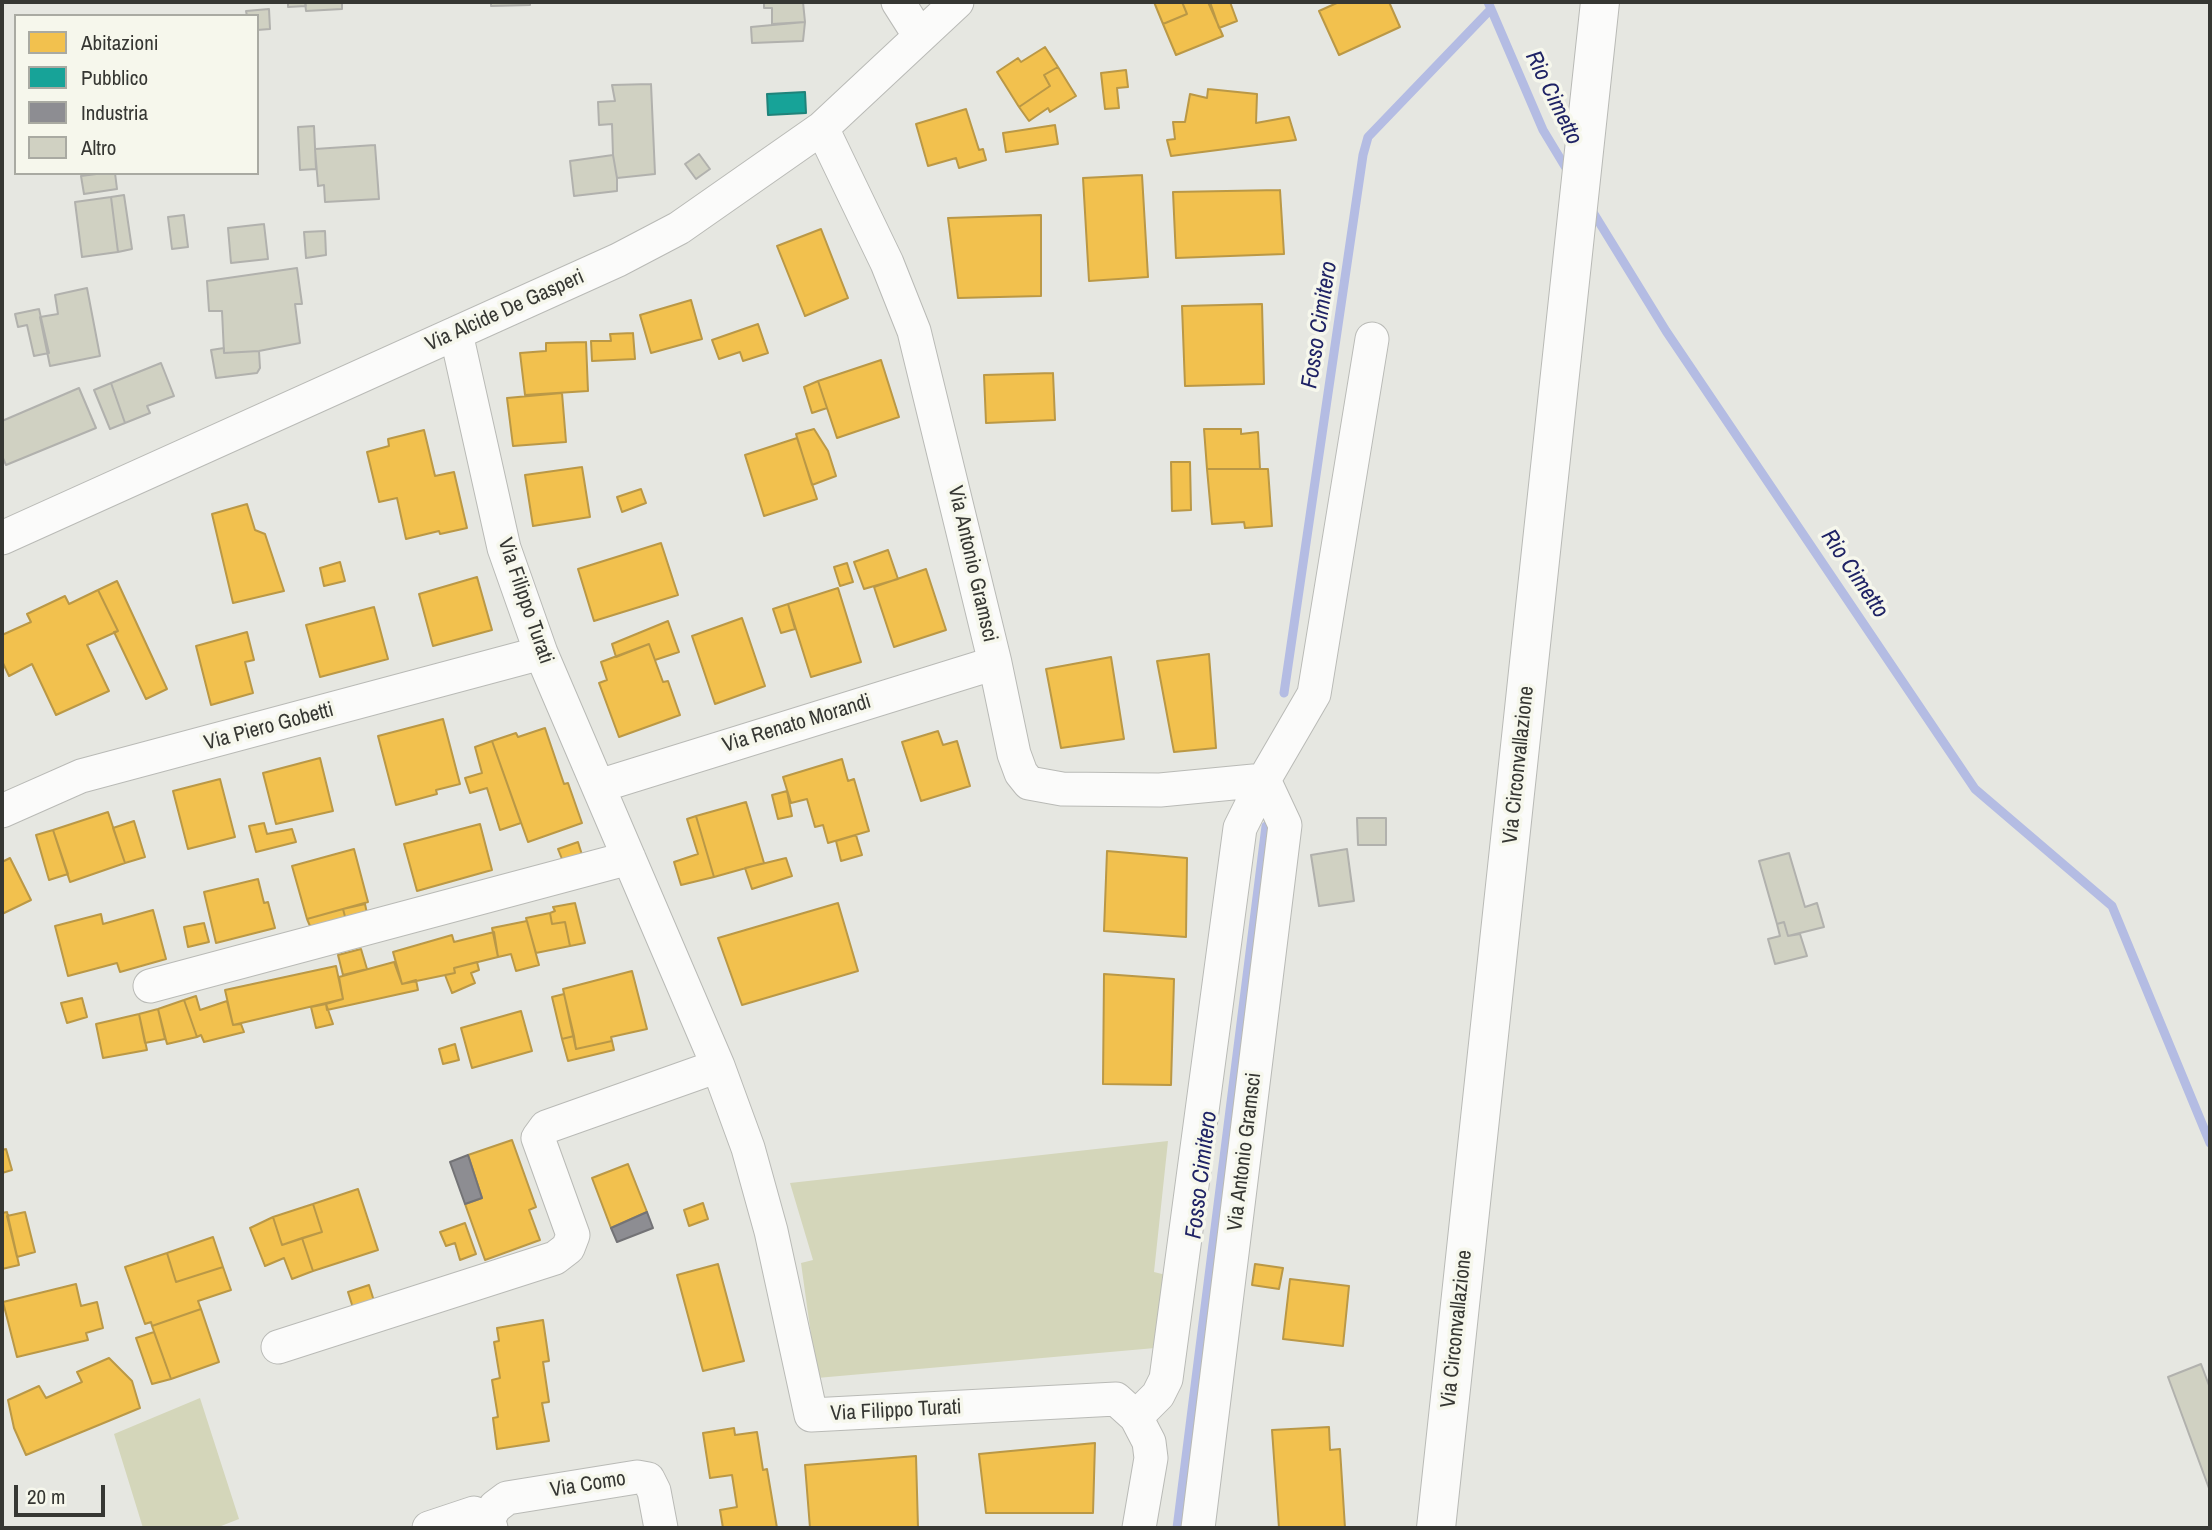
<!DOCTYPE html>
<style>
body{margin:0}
#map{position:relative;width:2212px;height:1530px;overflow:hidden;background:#e6e7e1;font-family:"Archivo Narrow",sans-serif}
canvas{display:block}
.frame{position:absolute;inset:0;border:4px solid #363733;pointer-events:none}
.legend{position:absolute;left:14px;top:14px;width:245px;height:161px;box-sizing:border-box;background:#f6f7ec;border:2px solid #a9aaa2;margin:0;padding:9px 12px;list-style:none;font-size:21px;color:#363733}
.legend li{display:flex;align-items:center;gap:14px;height:35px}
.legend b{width:35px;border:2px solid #a9aaa2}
.scale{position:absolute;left:14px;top:1485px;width:91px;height:32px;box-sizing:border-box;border:4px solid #363733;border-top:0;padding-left:9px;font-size:21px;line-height:24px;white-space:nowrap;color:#363733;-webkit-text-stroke:5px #f6f7ec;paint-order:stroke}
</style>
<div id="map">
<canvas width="2212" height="1530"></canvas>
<div class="frame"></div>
<ul class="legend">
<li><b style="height:19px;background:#f2c14e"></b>Abitazioni</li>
<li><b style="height:19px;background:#17a398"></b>Pubblico</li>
<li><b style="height:19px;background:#8d8d92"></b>Industria</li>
<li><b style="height:19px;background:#d0d1c2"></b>Altro</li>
</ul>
<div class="scale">20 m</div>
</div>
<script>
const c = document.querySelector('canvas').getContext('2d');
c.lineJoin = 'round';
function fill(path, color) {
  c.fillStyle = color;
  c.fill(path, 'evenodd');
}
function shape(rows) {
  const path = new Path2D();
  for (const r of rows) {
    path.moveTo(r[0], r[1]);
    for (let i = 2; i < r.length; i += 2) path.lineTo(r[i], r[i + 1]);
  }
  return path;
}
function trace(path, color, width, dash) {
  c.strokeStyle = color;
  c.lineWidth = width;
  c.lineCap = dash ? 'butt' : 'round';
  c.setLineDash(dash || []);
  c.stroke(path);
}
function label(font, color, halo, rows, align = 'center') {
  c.font = font + ' "Archivo Narrow",sans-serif';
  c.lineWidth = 7;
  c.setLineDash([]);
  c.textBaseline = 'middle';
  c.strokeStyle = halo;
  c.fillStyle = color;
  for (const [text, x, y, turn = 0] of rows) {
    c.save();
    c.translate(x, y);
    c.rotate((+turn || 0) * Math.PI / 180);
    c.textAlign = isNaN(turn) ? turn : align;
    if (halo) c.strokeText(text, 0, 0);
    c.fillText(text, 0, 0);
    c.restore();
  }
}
const green = shape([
 [1168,1141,1154,1272,1166,1275,1155,1348,817,1378,801,1263,813,1260,790,1183],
 [200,1398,239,1519,216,1528,143,1528,114,1434]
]);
const homes = shape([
 [1154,2,1182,2,1187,14,1163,24,1154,2],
 [1182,2,1208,2,1223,36,1176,55,1163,24,1187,14,1182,2],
 [1210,2,1230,2,1237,21,1219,28,1210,2],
 [1339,2,1389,2,1400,27,1339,55,1319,11,1339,2],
 [1045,47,1058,67,1044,75,1050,86,1019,107,997,72,1018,58,1021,62,1045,47],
 [1058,67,1076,96,1050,112,1048,108,1029,121,1019,107,1050,86,1044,75,1058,67],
 [1126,70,1128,87,1117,88,1119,108,1105,109,1101,73,1126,70],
 [1208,89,1257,94,1256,123,1289,117,1296,140,1171,156,1167,140,1175,139,1173,122,1185,122,1190,94,1207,98,1208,89],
 [966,109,979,150,983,149,986,160,959,168,956,158,928,166,916,124,966,109],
 [1055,125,1058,144,1006,152,1003,133,1055,125],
 [1142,175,1148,277,1089,281,1083,178,1142,175],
 [1280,190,1284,254,1176,258,1173,192,1280,190],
 [1041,215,1041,296,958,298,948,218,1041,215],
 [821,229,848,298,805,316,777,246,821,229],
 [691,300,702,339,651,353,640,315,691,300],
 [1262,304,1264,384,1185,386,1182,306,1262,304],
 [758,324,768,353,743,361,740,352,719,359,712,340,758,324],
 [633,333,635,359,592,361,591,341,611,341,610,334,633,333],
 [586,342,588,391,525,395,520,353,546,351,546,343,586,342],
 [881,360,899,417,837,438,818,381,881,360],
 [1053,373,1055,420,986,423,984,375,1053,373],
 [818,381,827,408,812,413,804,387,818,381],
 [562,393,566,442,513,446,507,398,562,393],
 [814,429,828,451,836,476,812,485,796,434,814,429],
 [1204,429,1241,429,1241,434,1258,432,1260,469,1207,469,1204,429],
 [424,430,435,476,454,472,467,528,440,534,439,531,406,539,397,498,379,502,367,452,389,446,388,439,424,430],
 [797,438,817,499,764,516,745,455,797,438],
 [1171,462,1190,462,1191,510,1172,511,1171,462],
 [582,467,590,517,533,526,525,475,582,467],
 [1207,469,1268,469,1272,526,1245,528,1244,522,1212,524,1207,469],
 [641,489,646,503,622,512,617,497,641,489],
 [247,504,255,530,265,534,284,591,233,603,212,514,247,504],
 [661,543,678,595,594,621,578,569,661,543],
 [888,550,898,579,864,589,854,562,888,550],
 [340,562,345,581,324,586,320,568,340,562],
 [847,563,853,582,840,586,834,567,847,563],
 [926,569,946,630,894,647,874,587,926,569],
 [477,577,492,630,433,646,419,594,477,577],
 [117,581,167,689,146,699,114,632,118,631,98,590,117,581],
 [838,588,861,662,811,677,788,604,838,588],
 [98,590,118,631,87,645,109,691,56,715,32,664,9,676,2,661,2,635,31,622,27,614,65,596,69,604,98,590],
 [788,604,795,629,781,633,773,609,788,604],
 [374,607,388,659,320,677,306,625,374,607],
 [742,618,765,686,715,704,692,636,742,618],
 [668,621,679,652,655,660,649,644,616,657,612,644,668,621],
 [247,632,254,660,245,662,253,693,211,705,196,646,247,632],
 [649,644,663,682,668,681,680,715,619,737,599,683,607,680,601,662,649,644],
 [1209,654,1216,748,1174,752,1157,661,1209,654],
 [1111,657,1124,739,1061,748,1046,669,1111,657],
 [443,719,460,784,436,790,437,794,396,805,378,736,443,719],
 [545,728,564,784,568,783,582,823,528,842,492,741,516,733,518,737,545,728],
 [938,731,943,745,957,741,970,786,921,801,902,742,938,731],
 [492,741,521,823,500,830,487,788,470,793,465,778,482,773,475,747,492,741],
 [320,758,333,811,276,824,263,773,320,758],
 [842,759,848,781,854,779,869,831,828,843,823,825,815,827,807,799,791,803,783,777,842,759],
 [220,779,235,837,188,849,173,791,220,779],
 [787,791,792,816,778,819,772,795,787,791],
 [746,802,764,863,714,877,696,816,746,802],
 [108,812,125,863,70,882,53,830,108,812],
 [696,816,714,877,681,885,674,862,698,854,687,819,696,816],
 [134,821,145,857,125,863,113,828,134,821],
 [264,823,267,834,292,829,296,842,256,852,249,826,264,823],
 [480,824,492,870,417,891,404,844,480,824],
 [53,830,68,874,49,880,36,835,53,830],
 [856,835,862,855,841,861,836,841,856,835],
 [578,842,583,858,564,864,558,849,578,842],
 [354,849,368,902,307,919,292,866,354,849],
 [1107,851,1187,858,1186,937,1104,931,1107,851],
 [10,858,31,900,2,914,2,862,10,858],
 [786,858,792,876,752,889,745,868,786,858],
 [258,879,264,903,268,902,275,928,216,943,204,892,258,879],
 [575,903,585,943,570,946,565,922,552,924,550,913,555,911,553,907,575,903],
 [838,903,858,971,742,1005,718,938,838,903],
 [365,904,368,918,347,924,343,909,365,904],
 [343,909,347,924,313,933,307,919,343,909],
 [153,910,166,959,120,972,117,963,68,976,55,926,101,914,103,924,153,910],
 [550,913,552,924,565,922,570,946,536,953,526,918,550,913],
 [527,921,539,965,516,971,511,954,498,957,492,928,527,921],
 [204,923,209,942,188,947,184,927,204,923],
 [494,932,498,957,454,968,455,973,402,984,393,952,452,935,454,942,494,932],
 [361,949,367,969,343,975,338,955,361,949],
 [394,962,402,984,416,980,418,990,327,1010,326,1004,343,999,339,977,394,962],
 [477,962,479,970,471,973,475,983,452,993,445,975,455,973,454,968,477,962],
 [336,966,343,999,233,1025,225,990,336,966],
 [632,971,647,1029,611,1037,612,1041,576,1049,563,989,632,971],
 [1104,974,1174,979,1171,1085,1103,1084,1104,974],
 [564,994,574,1036,562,1039,552,997,564,994],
 [196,996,200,1010,227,1001,233,1025,241,1024,244,1032,204,1042,201,1035,197,1037,184,1000,196,996],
 [82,998,87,1017,67,1023,61,1003,82,998],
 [184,1000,197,1037,167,1044,158,1009,184,1000],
 [326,1004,333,1024,316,1028,311,1007,326,1004],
 [158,1009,165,1039,145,1043,139,1014,158,1009],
 [521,1011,532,1051,472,1068,461,1028,521,1011],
 [139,1014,147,1050,103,1058,96,1024,139,1014],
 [574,1036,576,1049,612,1041,614,1050,568,1061,562,1039,574,1036],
 [455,1044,459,1060,443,1064,439,1049,455,1044],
 [512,1140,536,1207,529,1210,540,1240,485,1260,465,1204,482,1198,468,1155,512,1140],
 [6,1149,12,1170,2,1173,2,1150,6,1149],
 [628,1164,647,1212,611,1228,592,1178,628,1164],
 [358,1189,378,1250,313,1271,302,1238,322,1232,313,1204,358,1189],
 [703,1203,708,1219,689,1226,684,1210,703,1203],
 [313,1204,322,1232,282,1245,273,1217,313,1204],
 [7,1212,19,1265,2,1269,2,1213,7,1212],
 [25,1212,35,1252,17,1257,7,1216,25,1212],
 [273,1217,282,1245,302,1238,313,1271,292,1279,284,1258,265,1266,250,1228,273,1217],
 [465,1223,476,1254,460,1260,455,1243,446,1246,440,1232,465,1223],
 [213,1237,223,1267,176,1282,167,1253,213,1237],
 [167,1253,176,1282,223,1267,231,1290,198,1301,201,1309,152,1326,151,1322,145,1324,125,1267,167,1253],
 [718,1264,744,1361,703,1371,677,1275,718,1264],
 [1255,1264,1283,1268,1279,1289,1252,1285,1255,1264],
 [1290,1279,1349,1286,1343,1346,1283,1339,1290,1279],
 [76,1284,81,1306,97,1302,103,1328,86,1333,88,1340,17,1357,3,1302,76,1284],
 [369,1285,374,1301,353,1308,348,1292,369,1285],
 [201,1309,219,1362,171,1379,152,1326,201,1309],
 [543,1320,549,1361,543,1362,549,1402,542,1403,549,1441,497,1449,493,1418,498,1417,492,1380,500,1378,494,1342,499,1341,497,1328,543,1320],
 [154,1332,171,1379,152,1384,136,1338,154,1332],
 [109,1358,132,1381,140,1408,26,1455,14,1428,8,1400,39,1386,46,1398,82,1382,77,1372,109,1358],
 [1329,1427,1330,1450,1340,1449,1345,1528,1279,1528,1272,1430,1329,1427],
 [734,1428,735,1435,757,1432,763,1470,767,1469,777,1528,723,1528,720,1510,737,1507,732,1475,710,1478,703,1433,734,1428],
 [1095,1443,1093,1513,986,1513,979,1454,1095,1443],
 [916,1456,918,1528,810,1528,805,1465,916,1456]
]);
const public = shape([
 [805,92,806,113,768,115,767,94,805,92]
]);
const industry = shape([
 [468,1155,482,1198,465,1204,450,1162,468,1155],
 [647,1212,653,1228,617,1242,611,1228,647,1212]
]);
const stream = shape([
 [1488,2,1543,130,1569,173],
 [1591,209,1666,331,1975,789,2112,906,2210,1143],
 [1284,693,1363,155,1368,137,1490,10],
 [1177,1528,1266,826]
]);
const building = shape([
 [288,2,305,2,306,6,288,7,288,2],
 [305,2,342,2,342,9,306,11,305,2],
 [491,2,530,2,530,5,491,6,491,2],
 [764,2,803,2,805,22,772,24,772,8,764,8,764,2],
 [269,9,270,29,257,30,257,16,247,16,246,11,269,9],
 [805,22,803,41,752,43,751,27,805,22],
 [651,84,655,174,617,178,613,155,612,124,599,125,598,102,615,101,612,85,651,84],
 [314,126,316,169,300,170,298,127,314,126],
 [375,145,379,199,325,202,324,185,318,186,315,149,375,145],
 [699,154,710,169,696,179,685,164,699,154],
 [613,155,617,178,617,191,574,196,570,161,613,155],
 [104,173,115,173,117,189,84,194,81,176,104,173],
 [124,195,132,249,118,252,111,197,124,195],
 [111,197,118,252,82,257,75,202,111,197],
 [184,215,188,247,172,249,168,217,184,215],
 [264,224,268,259,231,263,228,228,264,224],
 [325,231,326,255,306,258,304,232,325,231],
 [297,268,302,304,295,304,300,343,259,351,224,353,222,311,209,311,207,281,297,268],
 [87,288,100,356,50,366,40,317,58,314,55,295,87,288],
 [39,309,49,353,34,356,27,325,18,327,15,314,39,309],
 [224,348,224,353,259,351,260,368,257,373,216,378,211,350,224,348],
 [161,363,174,396,147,406,150,413,125,423,111,383,161,363],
 [111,383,125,423,110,429,94,390,111,383],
 [79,388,96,428,6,465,2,456,2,421,79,388],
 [1357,818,1386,818,1386,845,1358,845,1357,818],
 [1347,849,1354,901,1319,906,1311,855,1347,849],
 [1789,853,1805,907,1817,903,1824,927,1788,936,1784,922,1777,924,1759,861,1789,853],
 [1784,922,1788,936,1800,934,1807,956,1775,964,1768,939,1780,936,1777,924,1784,922],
 [2201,1364,2210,1388,2210,1491,2168,1377,2201,1364]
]);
const minor = shape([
 [898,2,919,35],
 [822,128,887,263,914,331,995,663,1014,754,1021,773,1029,783,1062,789,1160,790,1264,780],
 [456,333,504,548,541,653,718,1066,748,1148,771,1231,811,1415,1116,1399,1136,1417,1149,1442,1151,1458,1139,1528],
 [2,538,618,260,679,228,822,128,957,2],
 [599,786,995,663],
 [2,811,81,776,541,653],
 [150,986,629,858],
 [278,1347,555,1258,568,1248,573,1235,538,1138,546,1127,718,1066],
 [1136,1417,1158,1395,1166,1379,1240,828,1264,780,1314,694,1372,339],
 [488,1520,495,1507,507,1498,637,1477,648,1479,654,1491,661,1528],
 [429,1528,474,1513,488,1520,491,1528],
 [1198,1528,1285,825,1264,780]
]);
const major = shape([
 [1436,1528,1600,2]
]);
const streetNames = [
 ["Via Alcide De Gasperi",505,311,-24],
 ["Via Antonio Gramsci",972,564,77],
 ["Via Filippo Turati",525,601,71],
 ["Via Renato Morandi",797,724,-17],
 ["Via Piero Gobetti",269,727,-15],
 ["Via Circonvallazione",1519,765,-84],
 ["Via Antonio Gramsci",1245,1152,-83],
 ["Via Circonvallazione",1457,1329,-84],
 ["Via Filippo Turati",896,1411,-3],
 ["Via Como",588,1485,-9]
];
const waterNames = [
 ["Rio Cimetto",1553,98,64],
 ["Fosso Cimitero",1320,325,-81],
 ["Rio Cimetto",1854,574,56],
 ["Fosso Cimitero",1202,1175,-83]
];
fill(green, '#d4d6ba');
fill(homes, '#f2c14e');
trace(homes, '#ba9846', 2);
fill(public, '#17a398');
trace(public, '#20837a', 2);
fill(industry, '#8d8d92');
trace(industry, '#737376', 2);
trace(stream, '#b4bce3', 9);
fill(building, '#d0d1c2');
trace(building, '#b1b1ad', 2);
trace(minor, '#b9bab6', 35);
trace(major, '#b9bab6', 40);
trace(minor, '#fbfbfa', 33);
trace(major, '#fbfbfa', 38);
label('21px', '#363733', '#f6f7ec', streetNames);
label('italic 23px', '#1f2365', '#f6f7ec', waterNames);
</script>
